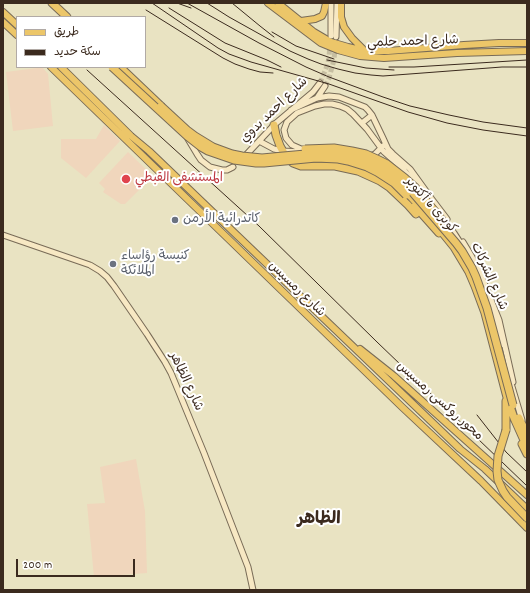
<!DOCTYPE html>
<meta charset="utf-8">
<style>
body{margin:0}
#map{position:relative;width:530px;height:593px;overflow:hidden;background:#e9e3c2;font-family:Dekko,"Playpen Sans Arabic",sans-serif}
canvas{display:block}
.frame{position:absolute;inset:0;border:4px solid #3b2a1e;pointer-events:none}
.legend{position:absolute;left:16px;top:16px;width:130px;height:52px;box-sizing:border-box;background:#fff;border:1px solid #b1aaa5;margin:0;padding:5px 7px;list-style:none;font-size:12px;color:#3b2a1e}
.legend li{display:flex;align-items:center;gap:8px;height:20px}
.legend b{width:20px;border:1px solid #b1aaa5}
.scale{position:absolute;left:16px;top:559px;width:119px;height:18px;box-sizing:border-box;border:2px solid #3b2a1e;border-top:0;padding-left:5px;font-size:12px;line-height:14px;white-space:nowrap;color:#3b2a1e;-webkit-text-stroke:3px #fff;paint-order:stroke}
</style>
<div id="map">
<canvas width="530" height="593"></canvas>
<div class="frame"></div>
<ul class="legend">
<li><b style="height:5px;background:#ecc669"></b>طريق</li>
<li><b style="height:5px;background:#3b2a1e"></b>سكة حديد</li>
</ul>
<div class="scale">200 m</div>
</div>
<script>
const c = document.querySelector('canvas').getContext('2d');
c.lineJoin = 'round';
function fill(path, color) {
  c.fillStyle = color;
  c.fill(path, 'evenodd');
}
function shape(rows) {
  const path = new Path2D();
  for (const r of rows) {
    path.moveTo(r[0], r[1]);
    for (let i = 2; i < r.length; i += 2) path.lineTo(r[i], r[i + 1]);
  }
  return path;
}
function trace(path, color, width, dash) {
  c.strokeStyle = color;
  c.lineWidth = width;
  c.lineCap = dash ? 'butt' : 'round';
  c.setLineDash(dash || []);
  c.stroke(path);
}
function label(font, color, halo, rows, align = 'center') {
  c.font = font + ' Dekko,"Playpen Sans Arabic",sans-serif';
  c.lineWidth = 4;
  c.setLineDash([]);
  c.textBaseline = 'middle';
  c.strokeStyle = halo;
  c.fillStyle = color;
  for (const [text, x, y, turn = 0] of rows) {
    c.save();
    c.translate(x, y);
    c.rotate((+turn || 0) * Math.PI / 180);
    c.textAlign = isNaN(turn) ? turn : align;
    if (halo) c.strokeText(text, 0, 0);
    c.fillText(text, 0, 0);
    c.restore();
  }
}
const built = shape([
 [40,67,42,67,48,74,53,126,13,131,6,72,37,68],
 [104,125,120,141,86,178,61,158,61,139,96,139],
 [128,152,153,176,125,204,121,204,103,192,105,189,99,183],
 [136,459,145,511,147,573,94,577,87,504,105,503,100,467]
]);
const secondaryTunnel = shape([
 [320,83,327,66,329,58,330,43],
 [325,86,329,78,334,60,336,37]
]);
const secondary = shape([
 [331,36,331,3],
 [336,37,337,3],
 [317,98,325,86],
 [291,110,317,98,329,96,339,97,365,107,368,110,372,115,383,138,388,149,393,154,410,169,431,198,447,219],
 [362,123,372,115],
 [188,139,197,154,201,160,210,167,222,170,227,170,233,167],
 [259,141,274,149,283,151,302,152],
 [305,149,301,149,292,145,286,138,284,130,287,122,297,113,315,106,324,104,332,104,340,106,347,109,353,114,367,129,384,152,401,167,418,186],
 [246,155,275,124,313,92,320,83],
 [369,156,375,154,383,146],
 [442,217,454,233,463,247],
 [3,235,90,265,100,271,107,277,114,286,147,334,165,362,171,373,204,453,248,567,253,590],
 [463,242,472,257,481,275,499,320,513,382],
 [487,299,493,313,501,345],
 [510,380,522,420]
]);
const primary = shape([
 [268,3,321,43,338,50,360,56,384,58,457,53,527,51],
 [278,3,314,32,331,42,348,47,365,51,388,51,464,45,499,43,527,43],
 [341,3,341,17,344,27,352,38,364,50],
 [3,12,17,25],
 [301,21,315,19,322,16,324,12,326,3],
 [3,22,17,35],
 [51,67,402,407,481,481,527,528],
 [61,67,131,136,149,151,460,449,485,469,527,509],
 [360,349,394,376,527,495]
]);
const highway = shape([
 [52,3,67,17],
 [120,67,161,106],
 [274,125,276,135,280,146,285,155,293,163,301,166,335,166,358,171,380,181,389,187,408,205,416,214],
 [403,188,421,208],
 [415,206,439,233],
 [437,226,454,247,469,272,475,286,485,313,508,401,514,418,527,447],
 [519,418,527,434],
 [506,430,506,401],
 [522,444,527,454]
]);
const rail = shape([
 [152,3,218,48,229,54,251,62,329,84,408,112,447,123,483,130,527,136],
 [177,3,191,8],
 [187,3,259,43,306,67,329,77,383,97,410,106,449,115,483,122,527,128],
 [207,3,229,17,290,51,308,59,321,64,338,69,355,73,371,75,383,76,502,67,527,67],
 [232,3,260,26,274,37],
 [169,8,225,43,267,60,281,67],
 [146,10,223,58,235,64,249,69,260,72,273,73],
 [272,32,296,46,334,59],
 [327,60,366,68,394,70],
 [389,67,414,67,527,60],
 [87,70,259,226,377,342,527,486],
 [477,415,506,452,527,472]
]);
const highwayBridge = shape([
 [112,67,187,136,201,147,208,151,234,160,256,163,264,163,316,158,338,159,348,161,367,167,377,172,394,183,406,195],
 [161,106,187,130,195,136,213,147,232,154,242,156,262,158,316,153,338,153,359,158,370,161,389,172,397,178,413,193,456,243,462,251,472,268,476,277,487,308,513,405],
 [305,149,334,148,352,151,366,154,377,159,387,164,405,178,415,187,443,221],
 [506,430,498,456,497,471,498,480,503,491,507,497,527,518]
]);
const markers = [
 [126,179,5,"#e0444e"],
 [175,220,4,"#6b7280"],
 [113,264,4,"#6b7280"]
];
const streetNames = [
 ["شارع احمد حلمي",413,43,-2],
 ["شارع احمد بدوي",275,111,-44],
 ["كوبرى 6 أكتوبر",430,206,48],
 ["شارع الشركات",488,277,66],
 ["شارع رمسيس",296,290,44],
 ["شارع الظاهر",185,382,65],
 ["محور روكسى رمسيس",439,402,42]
];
const healthNames = [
 ["المستشفى القبطي",135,179]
];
const worshipNames = [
 ["كاتدرائية الأرمن",183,220],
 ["كنيسة رؤاساء",121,257],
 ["الملائكة",121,272]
];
const districtNames = [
 ["الظاهر",319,521]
];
fill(built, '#f0d6bc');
trace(secondaryTunnel, '#c6bea1', 5, [5, 2.5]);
trace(secondary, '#786b57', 7);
trace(primary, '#786b57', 8);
trace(highway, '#786b57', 9);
trace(secondary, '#f7e8c3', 5);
trace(primary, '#ecc669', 6);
trace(highway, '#ecc669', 7);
trace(rail, '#3b2a1e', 1);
trace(highwayBridge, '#786b57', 9, []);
trace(highwayBridge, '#ecc669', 7);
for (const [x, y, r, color] of markers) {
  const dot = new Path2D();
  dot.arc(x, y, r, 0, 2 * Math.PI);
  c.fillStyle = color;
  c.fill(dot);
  trace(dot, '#fff', 1.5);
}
label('13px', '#3b2a1e', '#fff', streetNames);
label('13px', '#be3a42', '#fff', healthNames, 'left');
label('13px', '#5b616d', '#fff', worshipNames, 'left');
label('bold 17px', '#3b2a1e', '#fff', districtNames);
</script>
